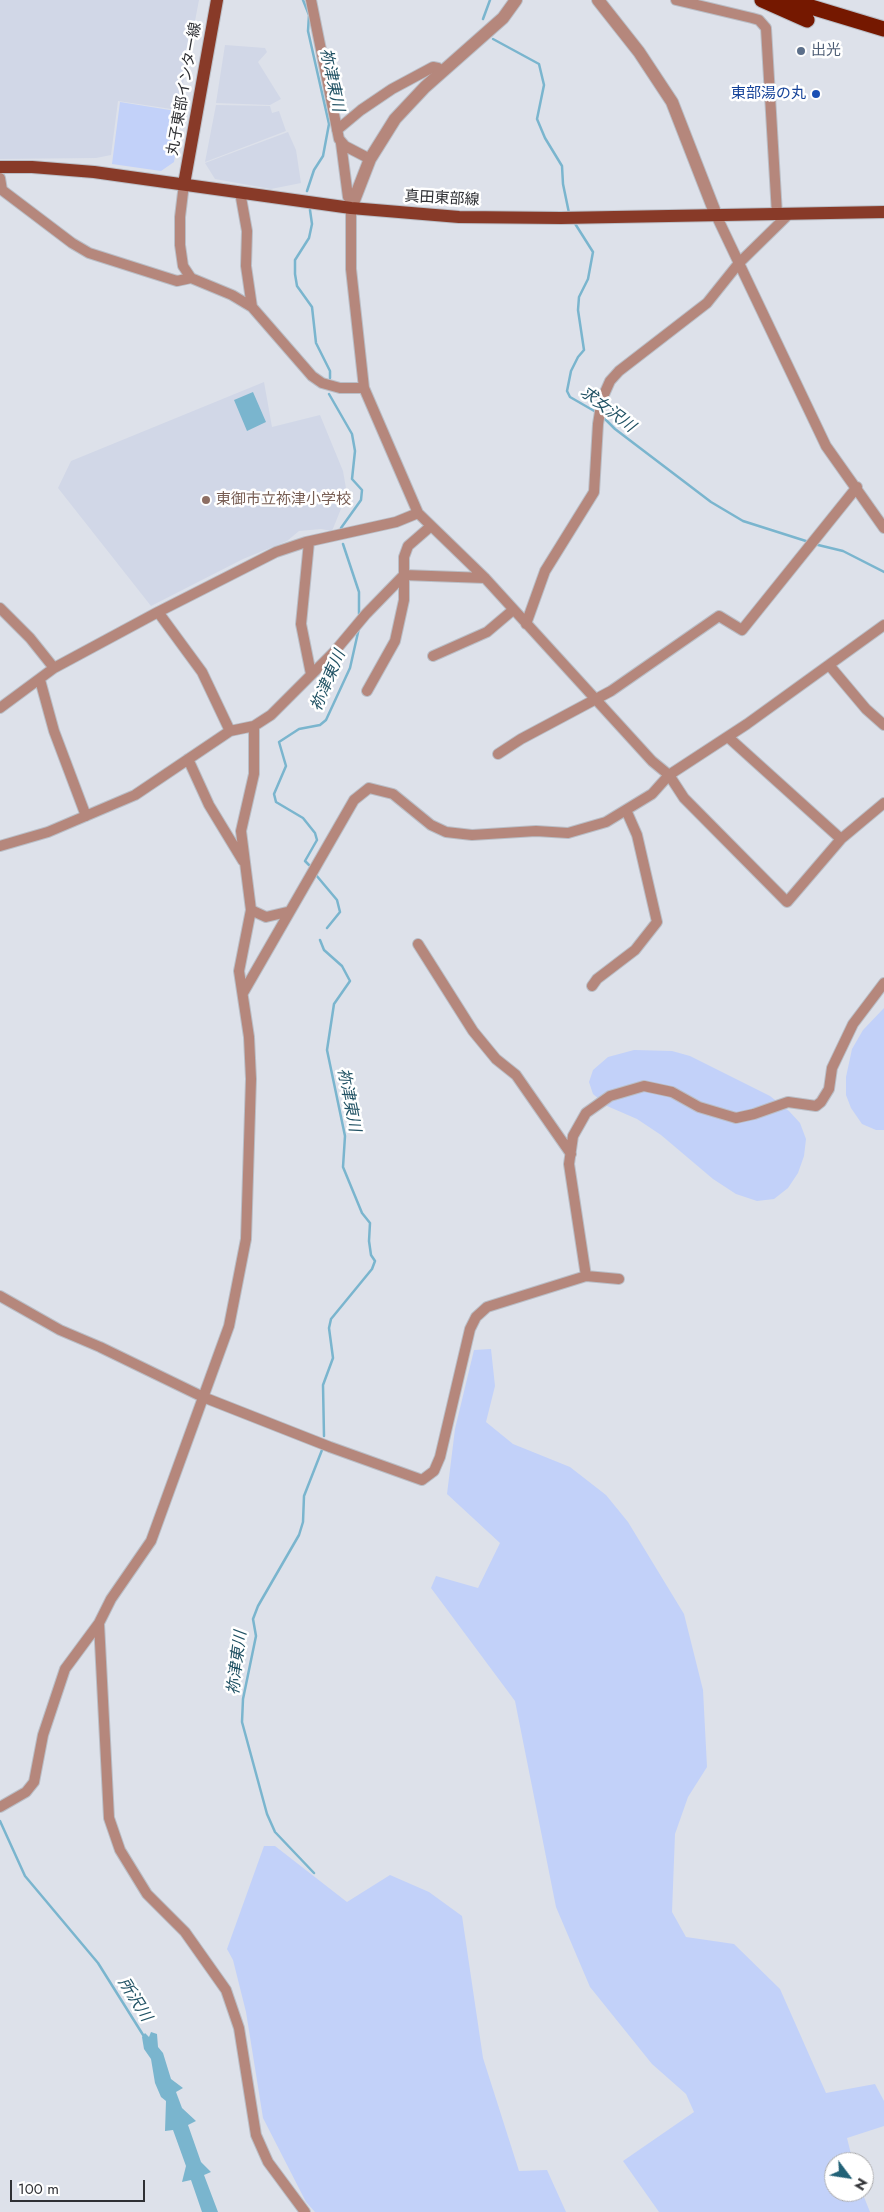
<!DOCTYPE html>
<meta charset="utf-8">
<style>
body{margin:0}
#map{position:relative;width:884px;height:2212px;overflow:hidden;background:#dde1ea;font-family:Jost,sans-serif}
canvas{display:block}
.north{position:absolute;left:824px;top:2152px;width:50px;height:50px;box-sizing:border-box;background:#fff;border:1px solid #acacae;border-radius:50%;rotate:121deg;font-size:14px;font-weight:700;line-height:20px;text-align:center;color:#2f3034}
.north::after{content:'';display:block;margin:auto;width:18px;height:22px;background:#226277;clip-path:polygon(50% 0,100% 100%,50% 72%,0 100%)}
.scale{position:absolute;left:10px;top:2180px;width:135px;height:22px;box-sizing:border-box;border:2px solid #2f3034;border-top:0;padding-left:6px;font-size:15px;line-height:18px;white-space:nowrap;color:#2f3034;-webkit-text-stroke:4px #fff;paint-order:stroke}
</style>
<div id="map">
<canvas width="884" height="2212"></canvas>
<div class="north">N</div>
<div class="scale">100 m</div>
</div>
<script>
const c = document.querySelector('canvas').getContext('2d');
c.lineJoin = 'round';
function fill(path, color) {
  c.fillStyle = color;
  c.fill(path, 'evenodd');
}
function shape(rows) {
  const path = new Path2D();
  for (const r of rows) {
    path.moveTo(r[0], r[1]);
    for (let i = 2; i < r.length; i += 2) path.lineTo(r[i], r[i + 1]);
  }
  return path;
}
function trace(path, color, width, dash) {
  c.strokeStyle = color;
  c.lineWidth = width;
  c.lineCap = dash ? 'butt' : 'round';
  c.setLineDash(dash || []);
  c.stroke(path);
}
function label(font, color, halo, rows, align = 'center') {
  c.font = font + ' Jost,"Noto Sans JP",sans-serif';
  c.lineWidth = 5;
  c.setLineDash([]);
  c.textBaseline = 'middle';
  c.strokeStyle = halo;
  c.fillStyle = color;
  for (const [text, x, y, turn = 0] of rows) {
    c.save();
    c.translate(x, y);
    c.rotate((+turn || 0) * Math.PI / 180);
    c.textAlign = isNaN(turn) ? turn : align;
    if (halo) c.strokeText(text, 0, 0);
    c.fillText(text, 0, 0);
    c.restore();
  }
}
const built = shape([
 [0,0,199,0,178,110,118,101,111,155,96,158,0,159],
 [225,45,265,48,267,52,258,62,281,99,270,105,216,103],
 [216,105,270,106,272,113,279,111,286,131,205,162],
 [288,132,296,150,301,183,271,189,215,179,205,163],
 [264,382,272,427,320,415,343,471,347,494,332,531,321,529,299,531,287,541,243,559,151,606,58,488,71,461]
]);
const green = shape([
 [120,102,182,112,174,162,161,171,112,164],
 [884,1008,884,1130,876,1130,862,1124,851,1108,846,1095,846,1077,852,1049,863,1030],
 [634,1050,672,1051,690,1056,770,1096,789,1111,800,1123,806,1139,804,1156,798,1173,788,1188,774,1199,757,1201,736,1194,713,1179,661,1135,637,1119,607,1106,593,1094,589,1082,593,1070,608,1057],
 [491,1349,495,1386,486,1422,513,1444,570,1467,606,1495,628,1522,684,1614,703,1690,707,1767,688,1797,675,1834,672,1912,686,1937,734,1944,780,1989,826,2093,875,2084,884,2101,884,2126,847,2138,853,2162,834,2162,834,2192,862,2192,870,2212,659,2212,623,2161,694,2112,686,2094,652,2064,590,1987,556,1907,515,1701,431,1588,436,1576,478,1588,500,1543,447,1494,455,1429,474,1350],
 [264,1846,275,1846,347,1902,390,1875,429,1892,462,1916,483,2058,519,2171,547,2170,566,2212,315,2212,306,2202,263,2118,246,2012,233,1960,227,1949]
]);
const water = shape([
 [253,392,266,422,247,431,234,400],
 [151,2032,157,2034,158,2047,163,2053,171,2079,183,2088,176,2092,182,2108,196,2121,188,2125,201,2162,211,2172,204,2175,218,2212,202,2212,191,2180,182,2182,186,2166,173,2130,165,2131,166,2101,161,2097,155,2083,151,2059,144,2049,142,2037,145,2033,149,2037]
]);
const stream = shape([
 [303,0,309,15,308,31,329,124,323,156,314,170,307,191],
 [483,19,490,0],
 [493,39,539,64,544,85,537,119,545,138,562,166,563,184,569,213],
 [310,210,312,224,309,238,295,260,295,274,297,286,312,307,316,343,330,371,330,378],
 [574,222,593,252,588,279,579,297,578,310,584,350,578,357,571,371,567,391,570,397,596,412],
 [329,394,352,434,355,451,352,479,362,490,361,500,341,528],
 [603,417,615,429,711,502,743,521,809,542],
 [343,544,359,592,359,614],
 [814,544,843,551,884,572],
 [309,865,305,861,317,840,315,833,303,818,276,802,274,794,286,766,279,742,299,729,320,725,326,720,350,668,359,628],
 [316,875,337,900,340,912,327,928],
 [320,940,324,950,342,966,350,981,334,1004,327,1050,345,1136,343,1167,362,1213,370,1223,369,1241,371,1255,375,1261,372,1269,331,1319,329,1328,333,1358,323,1385,324,1436],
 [0,1821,25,1876,98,1963,145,2038],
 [314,1873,275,1832,267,1814,242,1722,243,1699,256,1636,253,1619,258,1606,299,1535,303,1522,304,1496,322,1450]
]);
const minor = shape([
 [311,0,339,139,345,146,370,159],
 [676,0,752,18,759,20,766,28,777,214],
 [337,130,361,110,392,89,433,67,438,68,442,72],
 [341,143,348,197],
 [0,178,2,190,72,243,89,253,177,281,191,278],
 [184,184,180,217,180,245,183,266,191,278,232,295,252,307,312,376,322,383,340,388,364,388],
 [240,192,247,231,246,266,252,307],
 [351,208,351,269,364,388,418,513,485,578,652,761,669,775,684,798,787,902,841,839,884,803],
 [716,215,826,446,884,528],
 [309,542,301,624,311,674],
 [0,608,30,638,54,668],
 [158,612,202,672,230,731],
 [526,624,545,571,594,492,598,424,602,399,610,381,619,371,707,303,739,263,789,214],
 [433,656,487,632,513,610],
 [829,665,866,709,884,725],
 [40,680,54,731,86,816],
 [367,691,395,641,404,600,404,557,408,546,431,526],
 [0,708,54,668,158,612,276,552,306,542,396,522,418,513],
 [728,737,841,839],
 [498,754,521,739,611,691,719,616,742,630,857,487],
 [188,759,209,805,243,861],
 [0,846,48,832,135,795,230,731,254,726,271,715,335,651,366,614,404,575,485,578],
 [251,910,266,917,287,912],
 [418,944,473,1031,496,1059,516,1075,571,1154],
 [592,986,597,979,635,950,657,922,637,835,626,810],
 [243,993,354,800,369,788,393,794,431,825,446,832,472,835,536,831,568,833,606,822,652,794,669,775,747,724,884,625],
 [586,1276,569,1164,573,1136,586,1113,610,1096,644,1086,672,1092,699,1107,736,1118,754,1114,788,1102,816,1106,821,1102,829,1089,832,1068,853,1024,884,983],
 [0,1296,60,1330,100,1347,203,1397,330,1447,422,1480,434,1471,440,1457,470,1329,476,1317,487,1307,586,1276,619,1279],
 [99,1623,109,1818,120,1850,147,1894,185,1932,226,1990,239,2028,256,2135,268,2162,305,2212],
 [0,1807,26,1792,34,1782,43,1735,65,1669,99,1623,111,1599,151,1541,229,1326,246,1239,251,1079,249,1037,239,971,251,910,241,831,254,774,254,726]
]);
const tertiary = shape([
 [598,0,639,52,672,102,716,215],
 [351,208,370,159,395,119,425,87,503,18,516,0]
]);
const primary = shape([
 [0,167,32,167,94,172,351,208,459,217,561,218,884,212],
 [184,184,217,0]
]);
const motorway = shape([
 [762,0,807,20],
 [788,0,884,29]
]);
const markers = [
 [801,51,5,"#5c6f8a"],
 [816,94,5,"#1a4fb4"],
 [206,500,5,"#8d6e63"]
];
const serviceNames = [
 ["出光",811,51]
];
const streetNames = [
 ["丸子東部インター線",185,89,-80],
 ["真田東部線",442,199,3]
];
const transitNames = [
 ["東部湯の丸",806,94]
];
const educationNames = [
 ["東御市立祢津小学校",216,500]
];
const waterNames = [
 ["祢津東川",331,80,78],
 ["求女沢川",607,410,37],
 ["祢津東川",329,681,-67],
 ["祢津東川",348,1100,79],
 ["祢津東川",238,1663,-83],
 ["所沢川",134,2000,58]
];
fill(built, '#d1d7e7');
fill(green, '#c2d1f9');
fill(water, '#7ab5ce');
trace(stream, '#7ab5ce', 2.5);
trace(minor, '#babec6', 12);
trace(tertiary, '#babec6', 14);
trace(primary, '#babec6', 14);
trace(motorway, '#babec6', 17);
trace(minor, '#b5877c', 10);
trace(tertiary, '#b5877c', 12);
trace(primary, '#883a28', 12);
trace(motorway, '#751800', 15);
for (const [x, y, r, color] of markers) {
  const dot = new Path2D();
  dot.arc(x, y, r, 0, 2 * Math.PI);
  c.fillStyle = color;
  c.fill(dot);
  trace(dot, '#fff', 2);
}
label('15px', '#4e5e75', '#fff', serviceNames, 'left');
label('15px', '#2f3034', '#fff', streetNames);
label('15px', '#164399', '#fff', transitNames, 'right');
label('15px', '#785e54', '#fff', educationNames, 'left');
label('italic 16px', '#215264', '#fff', waterNames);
</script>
